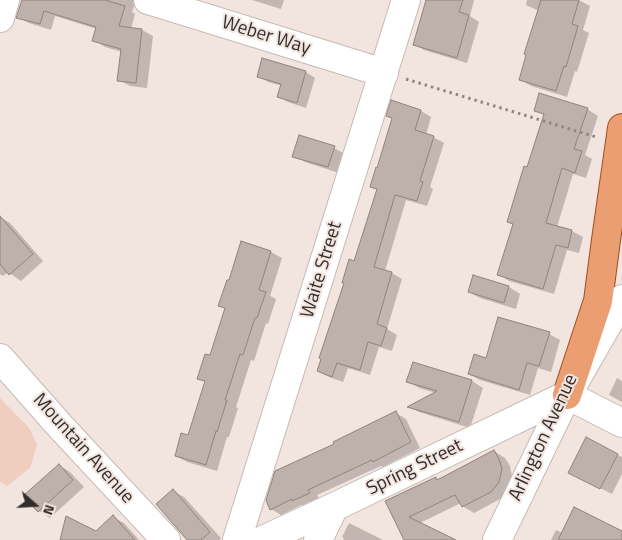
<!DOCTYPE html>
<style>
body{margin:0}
#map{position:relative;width:622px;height:540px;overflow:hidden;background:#f2e4df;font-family:"Titillium Web",sans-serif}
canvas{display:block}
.north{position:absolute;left:10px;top:480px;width:50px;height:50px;-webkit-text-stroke:4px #f2e4df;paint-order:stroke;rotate:109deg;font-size:14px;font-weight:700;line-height:20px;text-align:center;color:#332e2c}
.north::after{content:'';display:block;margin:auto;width:18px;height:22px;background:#332e2c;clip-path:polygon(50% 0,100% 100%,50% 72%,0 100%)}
</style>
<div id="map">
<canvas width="622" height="540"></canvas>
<div class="north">N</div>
</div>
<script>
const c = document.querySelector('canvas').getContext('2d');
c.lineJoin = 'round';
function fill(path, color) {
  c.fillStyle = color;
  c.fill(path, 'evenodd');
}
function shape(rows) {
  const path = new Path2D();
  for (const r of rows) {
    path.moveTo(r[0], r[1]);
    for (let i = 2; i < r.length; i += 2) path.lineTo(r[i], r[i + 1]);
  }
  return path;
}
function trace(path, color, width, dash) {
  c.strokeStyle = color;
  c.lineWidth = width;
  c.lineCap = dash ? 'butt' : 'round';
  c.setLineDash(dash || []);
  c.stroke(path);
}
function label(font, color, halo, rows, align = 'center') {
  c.font = font + ' "Titillium Web",sans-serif';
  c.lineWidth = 4;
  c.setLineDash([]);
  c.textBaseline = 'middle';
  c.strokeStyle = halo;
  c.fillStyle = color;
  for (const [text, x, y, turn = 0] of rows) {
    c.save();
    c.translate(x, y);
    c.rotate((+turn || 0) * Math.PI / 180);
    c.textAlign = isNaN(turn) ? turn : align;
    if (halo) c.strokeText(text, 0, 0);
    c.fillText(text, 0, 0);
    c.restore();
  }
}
const green = shape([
 [0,398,30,429,37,445,30,468,7,486,0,482]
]);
const shadow = shape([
 [23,0,136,0,132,12,135,14,131,29,142,30,153,36,147,88,130,86,119,80,122,52,105,47,94,40,97,29,55,16,51,30,29,23,18,17],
 [252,0,284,0,281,9],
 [427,0,474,0,470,16,479,22,467,63,424,50,414,44],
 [527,0,579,0,590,6,583,30,589,33,577,72,575,71,567,97,531,86,520,79,539,11,526,5],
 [263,59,306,72,315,78,306,108,288,102,279,97,282,86,268,82,258,76],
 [392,102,421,111,431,117,426,135,433,137,444,143,430,187,433,189,427,206,406,200,385,271,392,273,402,279,387,329,397,335,392,351,379,347,370,375,348,368,343,382,329,377,318,371,378,190,371,186,378,169,393,118],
 [587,109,598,116,585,155,592,159,586,178,573,174,557,227,572,231,583,237,579,253,567,250,554,294,509,281,498,274,514,225,509,222,528,168,544,115,535,110],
 [334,148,345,154,339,173,305,162,294,156],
 [0,217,10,223,43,261,21,281,8,272,3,276,0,274],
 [242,243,271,252,282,258,270,296,276,299,268,324,266,323,254,361,251,360,236,407,238,408,229,437,227,437,217,471,187,462,176,456,189,437,206,382,199,378,211,357,226,309,220,305,230,282],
 [474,277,509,287,520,294,516,309,480,298,469,292],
 [549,334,560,340,551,372,538,368,530,395,480,380,469,374,487,359],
 [413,363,472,381,483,388,470,428,419,412,409,407,436,393,419,388,408,381],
 [617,378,622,381,622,402,609,395],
 [396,413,406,419,420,448,383,467,381,466,317,495,319,498,303,505,301,505,281,515,271,509,335,444],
 [586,439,622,457,622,474,612,494,580,478],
 [494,451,505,458,510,466,512,476,510,488,507,493,502,498,474,513,462,506,461,503,420,523,453,540,405,540,387,502,435,478,439,480],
 [59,465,70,472,84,487,50,518,39,511],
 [173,491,184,497,221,538,219,540,189,540],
 [113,517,124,523,139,540,107,540],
 [349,523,383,540,343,540,344,538,342,537],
 [556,530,562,533,622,533,622,540,551,540]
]);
const building = shape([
 [22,0,105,0,125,6,119,26,142,29,136,83,117,81,121,49,92,41,96,27,44,11,40,24,16,18,22,0],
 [426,0,463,0,459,12,469,15,457,58,413,45,426,0],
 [541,0,579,0,572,24,578,26,566,67,564,66,556,91,519,80,526,55,524,54,541,0],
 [262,58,306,71,297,103,277,97,281,84,257,77,262,58],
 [539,93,588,108,574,149,582,151,575,173,562,168,546,223,572,230,568,248,556,245,543,289,497,275,513,224,507,222,524,166,527,167,544,114,534,111,539,93],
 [391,100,421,110,415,130,434,136,420,181,423,182,417,201,395,195,374,267,392,272,377,324,387,328,381,346,368,342,360,370,337,363,332,377,317,371,321,359,319,358,344,283,342,283,349,259,354,261,377,189,370,187,376,167,377,168,392,118,386,116,391,100],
 [299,135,335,146,328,167,292,157,299,135],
 [0,216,33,254,9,275,0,264,0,216],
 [241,241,271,251,259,290,266,292,257,318,255,318,243,355,240,354,225,400,227,400,217,432,216,431,206,465,175,456,181,433,188,435,205,381,197,379,205,354,210,355,225,308,218,306,227,280,229,280,241,241],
 [473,275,509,286,504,303,468,292,473,275],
 [498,317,550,332,539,366,527,363,519,390,468,374,474,354,486,358,498,317],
 [413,362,472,380,459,422,407,407,437,391,406,382,413,362],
 [396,411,411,442,373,462,372,460,308,490,310,493,292,501,292,499,270,510,266,500,275,471,334,444,333,442,396,411],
 [586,437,618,454,600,489,568,473,586,437],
 [494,450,499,459,502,469,499,482,496,486,491,492,462,507,455,495,409,517,456,540,404,540,385,501,436,477,437,480,494,450],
 [59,464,73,480,38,512,23,496,59,464],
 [173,489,210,532,201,540,187,540,156,504,173,489],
 [574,507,622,531,622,540,558,540,574,507],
 [113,515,135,540,60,540,66,516,96,531,113,515]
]);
const path = shape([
 [406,79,596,137]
]);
const minor = shape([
 [148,0,384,73],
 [0,18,5,0],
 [0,358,59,425,166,540],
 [567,395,622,423],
 [237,540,406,0],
 [263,540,334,507,567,395],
 [318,540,334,507],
 [497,540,567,395,622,299]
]);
const major = shape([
 [567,395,598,301,606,240,622,128]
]);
const streetNames = [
 ["Weber Way",266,36,17],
 ["Waite Street",322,270,-73],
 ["Arlington Avenue",544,438,-65],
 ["Mountain Avenue",83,449,48],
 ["Spring Street",415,468,-26]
];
fill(green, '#efcec0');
fill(shadow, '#0003');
fill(building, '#beb1ac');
trace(building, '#8f837e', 1);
trace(minor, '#c7bab5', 30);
trace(major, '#a34d1d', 30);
trace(path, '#908683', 3, [2.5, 4]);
trace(minor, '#fff', 28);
trace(major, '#ec9e73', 28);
label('19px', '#332e2c', '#f2e4df', streetNames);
</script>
